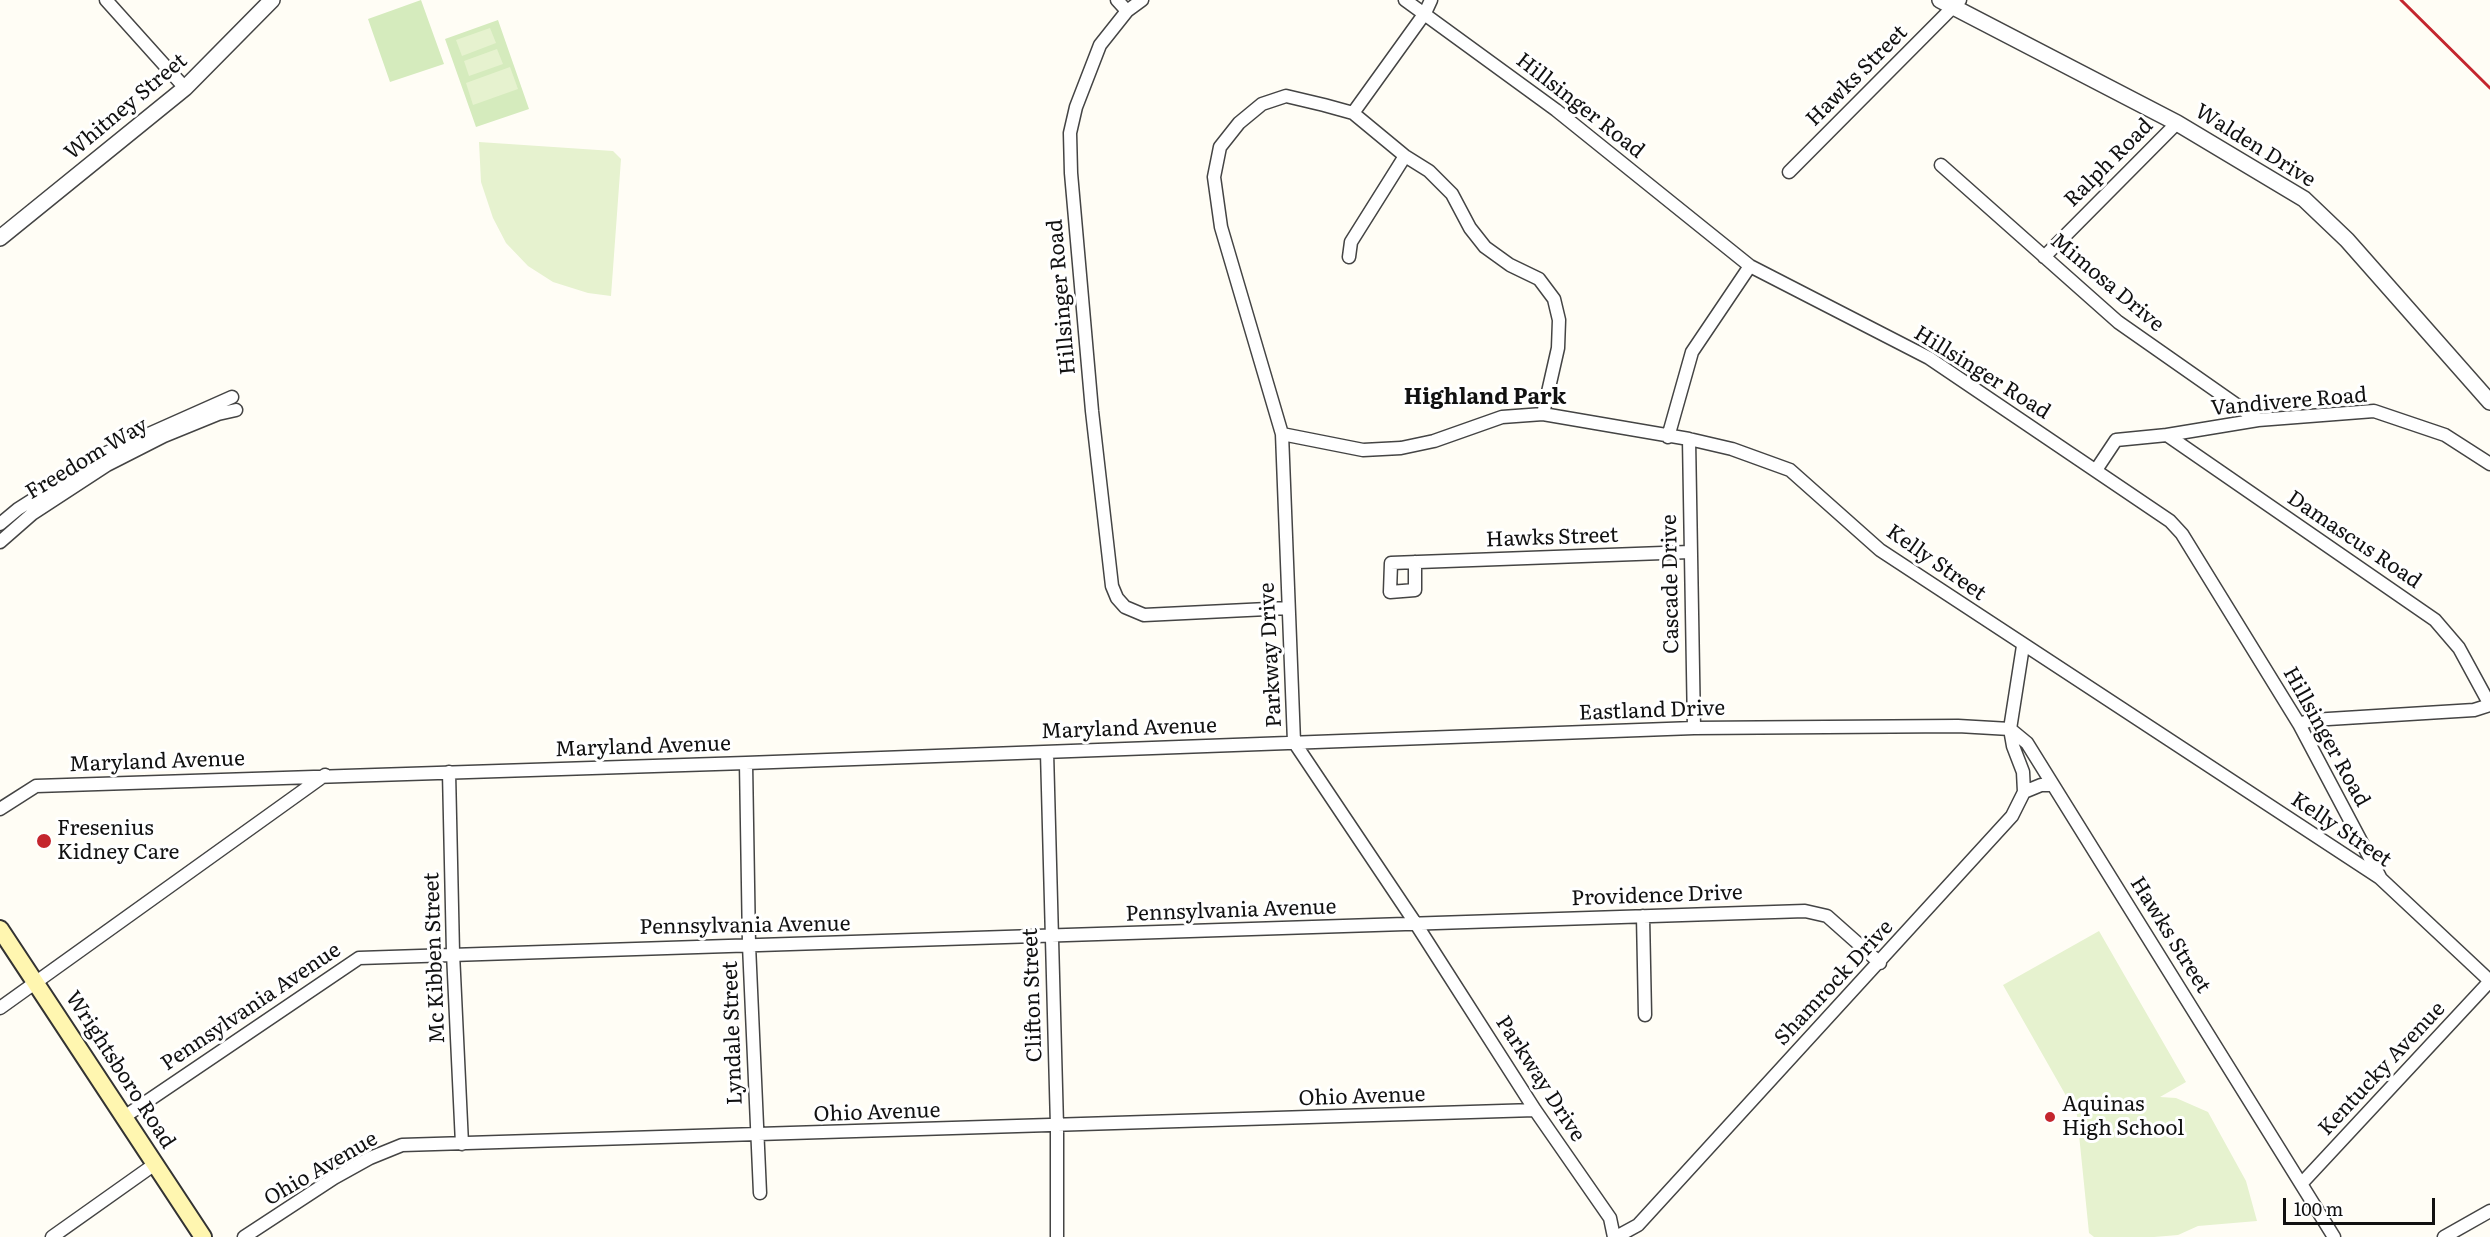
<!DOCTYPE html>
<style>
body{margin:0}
#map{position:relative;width:2490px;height:1237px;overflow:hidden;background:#fffdf5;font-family:Literata,serif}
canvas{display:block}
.scale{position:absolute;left:2283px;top:1198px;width:152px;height:27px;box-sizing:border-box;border:3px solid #111;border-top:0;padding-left:8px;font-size:18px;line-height:21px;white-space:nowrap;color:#111;-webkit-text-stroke:4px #fff;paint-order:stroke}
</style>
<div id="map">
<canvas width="2490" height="1237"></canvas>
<div class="scale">100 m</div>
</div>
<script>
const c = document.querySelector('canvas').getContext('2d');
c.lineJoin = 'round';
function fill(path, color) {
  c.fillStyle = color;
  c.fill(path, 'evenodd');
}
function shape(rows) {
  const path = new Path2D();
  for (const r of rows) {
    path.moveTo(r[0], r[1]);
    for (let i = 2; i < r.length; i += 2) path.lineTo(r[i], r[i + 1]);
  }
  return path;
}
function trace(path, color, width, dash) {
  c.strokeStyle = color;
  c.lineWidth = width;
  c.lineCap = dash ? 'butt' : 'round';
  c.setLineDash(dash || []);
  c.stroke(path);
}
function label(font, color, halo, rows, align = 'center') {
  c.font = font + ' Literata,serif';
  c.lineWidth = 6;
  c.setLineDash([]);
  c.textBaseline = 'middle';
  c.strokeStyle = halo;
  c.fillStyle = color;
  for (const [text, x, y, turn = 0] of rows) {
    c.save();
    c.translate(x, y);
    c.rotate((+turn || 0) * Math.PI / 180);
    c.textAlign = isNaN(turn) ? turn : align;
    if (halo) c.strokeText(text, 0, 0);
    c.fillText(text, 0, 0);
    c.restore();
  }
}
const green = shape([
 [421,0,444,64,390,82,368,19],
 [498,20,529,109,476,127,445,39]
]);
const pitch = shape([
 [490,28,496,43,462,56,456,40],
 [497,49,503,64,469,76,464,61],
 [510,67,518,89,473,105,466,83],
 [479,142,613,151,621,159,611,296,588,293,553,282,528,266,506,243,493,218,481,182],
 [2099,931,2186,1082,2160,1097,2176,1098,2208,1112,2246,1181,2257,1221,2198,1226,2178,1235,2154,1237,2094,1237,2089,1233,2077,1115,2003,985]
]);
const minor = shape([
 [106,0,185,88],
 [1117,0,1127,11],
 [1142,0,1127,11,1100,45,1076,107,1070,133,1071,173,1092,411,1112,586,1117,598,1125,607,1144,615,1288,608],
 [1405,0,1556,110,1750,266,1929,358,2170,521,2182,534,2299,724,2380,877],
 [1353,113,1425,13,1431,0],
 [1941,165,2118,322,2258,420],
 [1789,172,1960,0],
 [1349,257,1351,242,1405,156],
 [2044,257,2177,123],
 [1543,414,1558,348,1559,320,1554,299,1539,279,1510,265,1485,247,1470,228,1452,194,1429,171,1405,156,1353,113,1324,105,1286,96,1262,104,1239,123,1220,147,1214,177,1221,227,1282,434,1294,742,1416,924,1535,1110,1610,1218,1614,1237],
 [1282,434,1363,450,1401,448,1434,441,1502,417,1543,414,1689,439,1732,449,1790,470,1880,550,2380,878,2490,981],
 [2167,435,2435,620,2459,648,2490,705],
 [1668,437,1692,352,1750,266],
 [1689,439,1694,728],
 [2096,470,2116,440,2167,435,2258,420,2374,411,2445,435,2490,464],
 [0,524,18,509,106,453,232,397],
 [0,542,32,514,107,465,164,436,218,414,236,410],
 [1415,562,1415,590,1390,592,1391,563,1690,552],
 [2023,646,2010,729,2027,743,2334,1237],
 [2299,724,2312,720,2474,710,2490,705],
 [1047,752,1057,1126,1057,1237],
 [746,763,749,945,760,1193],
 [449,772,453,953,462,1144],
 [2024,792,2041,785,2053,785],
 [0,809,36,786,746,763,1694,728,1958,726,2010,729,2013,746,2023,772,2024,792,2012,816,1638,1225,1616,1237],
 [1643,916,1645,1015],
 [0,1008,325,775],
 [124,1117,359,958,1805,911,1827,916,1880,963],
 [2302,1183,2490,981],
 [52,1237,155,1164],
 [244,1237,334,1178,370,1158,402,1145,1535,1110],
 [2444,1237,2490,1211]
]);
const tertiary = shape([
 [1940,0,2177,123,2304,199,2347,240,2490,402],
 [0,238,185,88,272,0]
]);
const secondary = shape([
 [0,929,203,1237]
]);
const rail = shape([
 [2401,0,2490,88]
]);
const markers = [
 [44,841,8,"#c4262e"],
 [2050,1117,6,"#c4262e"]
];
const streetNames = [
 ["Hawks Street",1857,76,-45],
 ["Hillsinger Road",1580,106,38],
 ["Whitney Street",126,107,-40],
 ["Walden Drive",2255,146,32],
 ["Ralph Road",2109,163,-45],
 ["Mimosa Drive",2107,283,40],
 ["Hillsinger Road",1062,297,-95],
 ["Hillsinger Road",1982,373,32],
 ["Vandivere Road",2289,402,-5],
 ["Freedom Way",87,459,-31],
 ["Hawks Street",1552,538,-2],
 ["Damascus Road",2354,540,34],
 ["Kelly Street",1936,563,35],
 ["Cascade Drive",1671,584,-91],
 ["Parkway Drive",1271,655,-93],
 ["Eastland Drive",1652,711,-2],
 ["Maryland Avenue",1129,729,-2],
 ["Hillsinger Road",2326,737,61],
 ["Maryland Avenue",643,747,-2],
 ["Maryland Avenue",157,762,-2],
 ["Kelly Street",2341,830,34],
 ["Providence Drive",1657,896,-2],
 ["Pennsylvania Avenue",1231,911,-2],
 ["Pennsylvania Avenue",745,926,-1],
 ["Hawks Street",2170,935,58],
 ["Mc Kibben Street",435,958,-92],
 ["Shamrock Drive",1834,983,-47],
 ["Clifton Street",1033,995,-92],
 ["Pennsylvania Avenue",251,1007,-34],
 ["Lyndale Street",733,1033,-92],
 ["Kentucky Avenue",2382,1069,-47],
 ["Wrightsboro Road",120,1070,57],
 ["Parkway Drive",1540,1079,57],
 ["Ohio Avenue",1362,1097,-2],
 ["Ohio Avenue",877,1113,-2],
 ["Ohio Avenue",321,1169,-30]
];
const poiNames = [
 ["Fresenius",57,829],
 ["Kidney Care",57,853],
 ["Aquinas",2062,1105],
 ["High School",2062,1129]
];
const neighbourhoodNames = [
 ["Highland Park",1485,398]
];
fill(green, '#d5ebbd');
fill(pitch, '#e6f2cf');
trace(minor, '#444', 15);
trace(tertiary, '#444', 18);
trace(secondary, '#333', 20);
trace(minor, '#fff', 12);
trace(tertiary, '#fff', 15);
trace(secondary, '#fff6b0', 16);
trace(rail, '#c4262e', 3);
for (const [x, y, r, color] of markers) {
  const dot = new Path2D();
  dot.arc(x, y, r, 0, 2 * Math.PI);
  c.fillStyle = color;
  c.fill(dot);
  trace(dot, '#fff', 2);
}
label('21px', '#111', '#fff', streetNames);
label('21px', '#111', '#fff', poiNames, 'left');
label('bold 22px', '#111', '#fff', neighbourhoodNames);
</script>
